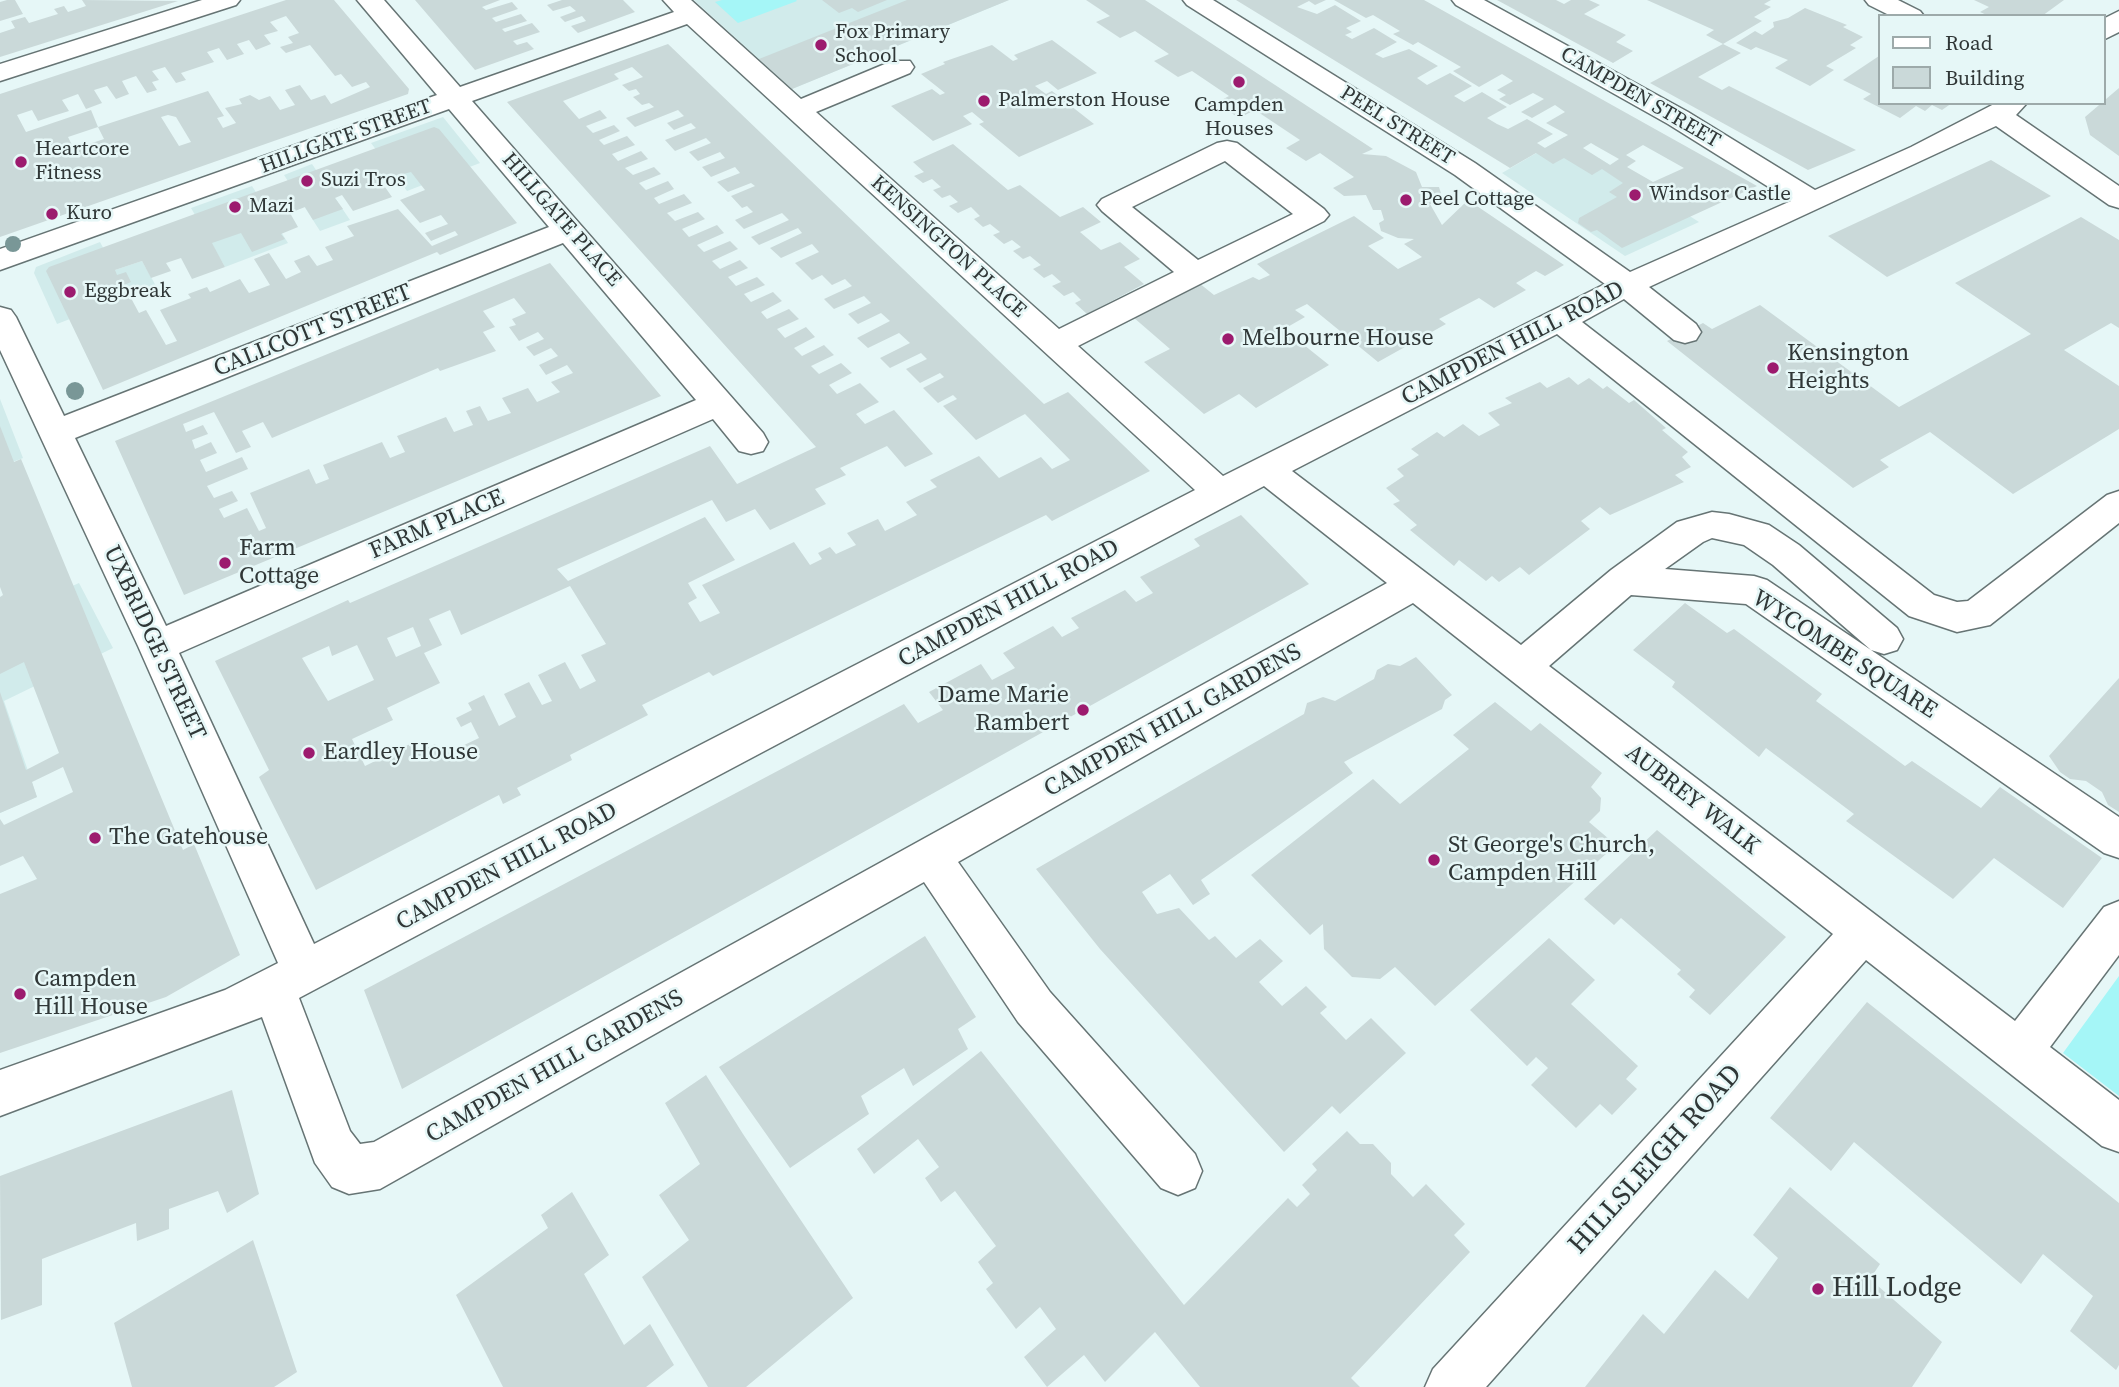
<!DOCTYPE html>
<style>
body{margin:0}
#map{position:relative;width:2119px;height:1387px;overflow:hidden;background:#e6f7f7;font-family:"Source Serif 4",serif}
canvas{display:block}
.legend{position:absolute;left:1878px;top:14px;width:228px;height:91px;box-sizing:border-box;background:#e6f7f7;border:2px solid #9daaaa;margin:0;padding:9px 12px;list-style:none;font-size:21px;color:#303737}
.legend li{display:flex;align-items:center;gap:14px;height:35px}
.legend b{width:35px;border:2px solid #9daaaa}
</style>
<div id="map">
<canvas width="2119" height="1387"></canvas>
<ul class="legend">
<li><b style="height:9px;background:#fff"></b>Road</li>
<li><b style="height:19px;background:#cad9d9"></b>Building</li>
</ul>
</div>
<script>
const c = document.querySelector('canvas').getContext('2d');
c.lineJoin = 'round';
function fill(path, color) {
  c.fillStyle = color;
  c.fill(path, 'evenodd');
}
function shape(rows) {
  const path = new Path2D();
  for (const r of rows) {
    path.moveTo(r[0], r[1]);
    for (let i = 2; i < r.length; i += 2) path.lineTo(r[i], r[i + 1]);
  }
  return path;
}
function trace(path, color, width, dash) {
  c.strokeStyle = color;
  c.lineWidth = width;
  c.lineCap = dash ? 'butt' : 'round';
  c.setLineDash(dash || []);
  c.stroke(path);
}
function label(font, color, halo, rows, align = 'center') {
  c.font = font + ' "Source Serif 4",serif';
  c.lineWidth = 5;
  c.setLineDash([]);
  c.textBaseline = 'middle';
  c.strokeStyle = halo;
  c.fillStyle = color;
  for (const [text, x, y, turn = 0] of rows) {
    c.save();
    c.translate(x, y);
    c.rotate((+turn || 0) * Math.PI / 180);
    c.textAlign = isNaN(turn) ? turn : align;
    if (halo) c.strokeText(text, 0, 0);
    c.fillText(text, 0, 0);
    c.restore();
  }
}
const built = shape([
 [694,0,1009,0,792,89],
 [443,117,480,163,407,191,371,143],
 [1564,137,1610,165,1699,222,1625,256,1502,173],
 [312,164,350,220,320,231,284,175],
 [252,186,288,243,225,267,191,208],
 [100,242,115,270,142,261,156,286,57,324,34,273,36,267],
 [0,399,23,458,0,467],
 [79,583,113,648,4,701,37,797,0,813,0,619]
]);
const green = shape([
 [722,0,796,0,797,1,738,23,715,2],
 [2119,976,2119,1096,2063,1053]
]);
const building = shape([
 [7,0,15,0,23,14,0,21,0,2],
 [82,0,178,1,0,57,0,33,15,28,11,21,25,17,29,23,58,14,54,9,64,6,68,12,86,6],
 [286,0,334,0,409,89,408,94,0,237,0,94],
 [286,16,299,33,288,37,293,43,280,47,286,53,310,45,335,76,341,74,352,87,366,82,370,87,331,104,325,95,311,100,300,85,285,90,295,105,280,110,270,96,259,100,250,95,239,99,242,104,225,108,236,123,223,128,217,118,224,116,208,91,98,127,91,110,26,132,17,115,32,110,38,121,56,115,69,111,62,100,78,94,86,109,102,103,94,90,107,86,116,99,129,94,122,81,136,76,147,93,157,90,152,82,159,80,152,71,165,67,176,83,186,80,181,73,214,62,207,52,219,48,227,60,244,54,237,44,249,40,256,50,271,44,264,35,278,31,270,22],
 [168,115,176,117,191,142,179,146,161,117],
 [98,127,104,139,74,149,68,137],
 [415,0,500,0,482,7,486,10,512,2,518,9,492,18,496,22,521,14,527,21,502,29,505,32,532,23,540,32,513,41,517,45,527,42,534,49,475,70],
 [562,0,623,0,635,12,578,33,571,26,586,21,582,16,565,22,560,17,576,11,570,6,553,11,547,5],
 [822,0,887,0,858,12,852,8,839,13],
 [907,0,1009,0,792,89,759,59],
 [1086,0,1145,0,1373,149,1362,154,1386,156,1416,172,1422,187,1439,187,1444,203,1430,204,1442,225,1468,200,1564,265,1545,276,1536,271,1516,283,1526,290,1494,308,1479,298,1439,319,1446,324,1378,362,1307,304,1295,310,1305,317,1284,329,1329,365,1256,408,1239,394,1204,414,1144,362,1170,349,1133,317,1199,283,1214,295,1253,277,1259,280,1270,275,1257,264,1354,216,1384,238,1368,246,1398,269,1422,257,1404,244,1414,239,1398,238,1381,231,1379,223,1384,220,1381,210,1373,210,1366,195,1344,196,1333,188,1354,177,1320,153,1306,161,1286,148,1300,140,1255,110,1239,118,1216,103,1229,96,1192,71,1178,77,1154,61,1169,54,1135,31,1120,38,1096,22,1110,16],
 [1236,0,1326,0,1315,5,1309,1,1297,7,1317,14,1335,5,1361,21,1346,28,1352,32,1345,35,1352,39,1374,28,1397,42,1375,54,1383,58,1409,49,1438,66,1417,78,1427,85,1450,73,1472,86,1454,96,1464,102,1482,92,1507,107,1487,118,1497,124,1508,129,1527,119,1553,134,1537,143,1545,148,1568,135,1546,123,1565,112,1555,105,1532,118,1521,112,1544,99,1533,93,1510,105,1499,99,1506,95,1497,90,1513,81,1502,74,1479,87,1453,71,1461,67,1418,42,1413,45,1393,34,1400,31,1373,15,1366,18,1334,0,1424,0,1757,186,1622,248,1597,230,1591,232,1578,223,1579,218,1617,197,1609,192,1623,183,1602,169,1592,175,1564,158,1553,164,1536,153,1510,168],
 [1591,143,1596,146,1619,159,1610,165,1583,148],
 [1643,145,1684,168,1653,182,1627,167,1636,161,1626,155],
 [1497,0,1556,0,1564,4,1571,0,1589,0,1600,5,1584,14,1626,35,1616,42,1633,51,1613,63],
 [1647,0,1771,0,1764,4,1771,7,1754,17,1762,21,1723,44,1741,53,1698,77,1722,90,1729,86,1856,150,1808,170,1650,83,1723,44,1706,35,1714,30],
 [1974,0,2064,0,2042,16,1989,16,1980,12,1989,7],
 [1805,8,1847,25,1843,27,1863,37,1850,45,1856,48,1826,66,1834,70,1810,86,1775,68,1788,60,1756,47,1751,50,1736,43,1755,31,1762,35,1774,27,1773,22,1788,18],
 [1052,40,1097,73,1058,90,1047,81,1035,86,1046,94,1052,91,1094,124,1019,157,979,124,984,122,972,112,963,116,972,124,933,141,891,106,932,89,940,95,945,93,921,74,945,64,943,62,992,45,1013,61,1018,59,1014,55],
 [668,44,1044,404,1068,392,1150,471,1052,521,1046,515,713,676,709,672,642,705,648,715,570,755,572,760,517,788,521,795,503,804,499,795,316,890,259,777,269,770,215,661,348,600,350,603,710,446,737,484,816,447,507,102],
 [632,67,643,77,622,85,629,91,636,89,640,94,633,97,642,105,649,103,654,107,626,118,635,127,678,110,684,116,667,123,674,130,691,123,696,128,665,140,675,151,706,138,711,143,689,152,698,161,720,152,725,158,702,167,711,177,735,167,740,173,717,182,728,192,751,183,755,186,731,196,742,208,747,206,753,212,735,220,744,229,782,213,789,220,751,237,759,245,798,228,802,233,770,248,781,258,812,244,819,252,795,263,812,280,822,275,832,285,845,279,852,286,824,299,834,309,864,296,871,303,848,314,858,324,881,313,890,321,857,338,868,348,899,333,910,343,880,358,890,368,921,353,927,359,906,369,920,383,940,373,944,377,923,388,938,403,953,395,957,399,943,406,976,440,1025,414,1070,460,1052,469,1041,457,999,478,979,456,930,480,937,487,906,502,917,515,885,531,878,519,847,533,856,545,836,554,830,547,818,553,822,559,810,565,794,542,702,585,720,613,700,622,688,603,697,598,688,583,735,560,705,517,568,581,557,569,712,500,726,522,755,509,770,530,826,504,815,489,846,475,840,468,887,446,905,467,933,454,894,410,865,424,856,414,879,402,860,383,837,394,829,385,852,373,841,363,819,374,811,366,834,355,824,345,802,356,794,348,815,337,806,327,785,338,777,329,799,319,789,309,767,319,761,312,782,301,773,292,751,302,744,294,765,285,757,277,736,286,728,277,748,268,740,260,720,269,712,261,738,249,730,241,704,252,697,245,724,233,717,225,689,237,682,229,705,219,698,212,675,221,667,213,692,203,684,194,659,204,654,198,674,189,668,181,646,190,639,183,661,174,654,167,633,175,625,168,648,159,641,151,618,161,612,154,635,145,627,136,604,145,599,140,620,131,614,125,593,133,586,126,607,118,600,110,579,119,563,101,619,79,614,74],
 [570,586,606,644,581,655,596,681,580,689,565,662,538,675,552,701,542,705,529,682,504,694,516,717,499,726,484,695,468,703,472,710,456,718,461,727,471,722,479,738,441,756,435,744,415,754,410,744,365,766,352,739,393,720,387,708,440,683,424,653,442,645,429,619,450,610,461,635],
 [413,627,421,646,396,657,387,638],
 [357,645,374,680,328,701,302,658,329,646,332,656],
 [1879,56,1879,103,1952,103,1942,110,1932,105,1925,111,1916,106,1900,118,1863,99,1871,94,1843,80],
 [2119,88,2119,156,2090,135,2085,117],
 [434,127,439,129,517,223,440,255,437,252,103,390,46,271,49,267],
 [411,172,425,190,400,200,420,223,441,215,448,224,425,233,431,241,455,231,458,235,432,246,398,209,347,226,354,236,325,247,333,260,317,266,309,255,294,261,301,272,286,279,269,253,254,259,270,285,249,293,240,279,210,292,207,287,188,294,191,298,160,310,177,341,166,345,146,310,139,313,124,285,131,282,126,272,117,275,115,270,142,261,151,278,171,271,166,263,181,258,192,279,225,267,212,243,241,233,252,252,285,239,281,234,298,227,290,213,305,207,313,220,343,209,335,198,342,195,353,211,392,197,380,180],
 [953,144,1008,190,1020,185,1060,217,1083,207,1101,222,1080,232,1101,250,1120,242,1140,259,1124,267,1144,284,1087,314,1075,303,1081,300,1073,292,1064,296,1052,286,1061,282,1052,274,1044,278,1033,269,1041,265,1030,256,1023,259,1013,251,1021,247,1012,240,1004,244,993,235,1000,232,990,224,983,227,974,219,980,216,971,207,958,213,949,206,958,202,950,195,942,198,933,190,941,187,932,179,923,183,914,176,924,172,913,162],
 [1991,160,2051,196,1887,277,1828,236],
 [2081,217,2119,240,2119,328,2111,323,2064,350,2119,386,2119,429,2013,494,1930,432,1880,460,1889,467,1853,488,1667,341,1703,323,1712,329,1760,305,1899,407,2031,334,1955,283],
 [550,263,661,396,184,595,115,441],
 [514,298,526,313,512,319,516,325,509,327,519,341,538,332,544,339,526,347,534,356,551,348,558,356,539,365,546,375,567,365,573,373,551,382,560,392,537,402,528,388,502,398,511,413,488,421,480,406,466,411,473,425,454,432,446,417,397,436,405,452,390,458,382,442,323,465,329,479,316,484,309,469,250,493,266,528,259,531,247,508,224,518,219,509,238,501,232,491,214,498,207,486,248,469,242,457,206,472,200,460,217,453,211,442,195,449,192,440,208,434,203,425,186,432,183,424,214,412,236,453,251,447,242,431,263,422,272,438,438,368,440,371,496,351,483,332,495,327,483,311],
 [251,534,258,547,245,553,239,540],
 [1569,377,1578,385,1589,378,1603,389,1607,386,1629,403,1634,400,1666,428,1662,430,1688,452,1682,457,1691,467,1675,475,1684,482,1610,515,1600,507,1581,521,1590,529,1529,575,1520,567,1499,582,1492,576,1486,581,1459,560,1454,566,1410,530,1417,525,1393,504,1400,501,1386,488,1404,476,1397,469,1419,455,1411,449,1437,432,1444,437,1463,424,1479,436,1500,425,1488,413,1512,403,1505,398,1540,382,1547,388],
 [0,426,14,462,21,459,183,850,194,844,240,955,166,997,0,1053,0,894,37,879,23,856,0,866,0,819,4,825,73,792,63,767,32,782,37,797,0,813,0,692,26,770,59,753,24,662,0,674,0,597,3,595,0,587],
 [1241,515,1309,584,402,1089,364,990,904,704,918,723,943,710,929,692,981,664,992,680,1015,668,1003,653,1053,626,1062,637,1079,628,1071,618,1125,590,1136,602,1153,593,1140,577,1200,546,1194,539],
 [1685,603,1727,633,1734,629,1822,694,1816,701,1905,766,1912,761,1981,808,2000,787,2102,858,2063,908,1994,858,1953,899,1846,821,1854,814,1766,748,1759,757,1672,687,1675,682,1633,650],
 [1416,657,1452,695,1445,700,1442,709,1344,762,1353,773,1201,880,1210,894,1193,905,1170,874,1142,892,1157,914,1179,908,1209,940,1215,936,1236,958,1260,939,1283,961,1259,982,1282,1006,1306,986,1327,1007,1320,1013,1346,1040,1371,1018,1406,1053,1340,1114,1332,1106,1284,1152,1100,949,1036,869,1304,714,1307,703,1323,697,1335,701,1374,679,1377,670,1388,664,1400,666],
 [2119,678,2119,812,2108,805,2102,792,2086,781,2070,779,2060,772,2049,756],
 [1495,702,1531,731,1540,723,1602,773,1591,787,1601,798,1600,811,1589,822,1616,845,1435,1006,1395,967,1380,979,1352,977,1324,949,1323,924,1310,935,1251,875,1373,779,1400,804,1469,749,1453,735],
 [1657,830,1786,937,1710,1015,1689,997,1695,990,1677,974,1681,970,1621,918,1614,925,1584,899],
 [925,936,976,1017,958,1029,968,1049,913,1086,904,1068,861,1096,869,1114,790,1168,719,1067],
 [1549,938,1595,980,1571,1004,1638,1066,1626,1079,1637,1089,1612,1115,1600,1104,1576,1128,1531,1085,1548,1068,1536,1057,1527,1066,1470,1010],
 [1867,1002,2119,1203,2119,1365,2116,1370,2070,1331,2093,1296,2043,1254,2021,1284,1854,1142,1831,1171,1770,1118],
 [981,1051,1184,1305,1288,1198,1297,1207,1310,1194,1302,1185,1317,1170,1312,1164,1347,1131,1360,1144,1373,1144,1391,1163,1391,1174,1413,1197,1426,1184,1465,1224,1454,1235,1470,1252,1351,1378,1360,1387,1200,1387,1155,1332,1105,1382,1084,1355,1047,1387,1024,1357,1056,1329,1040,1307,1016,1329,986,1289,993,1283,978,1262,996,1246,955,1191,941,1202,925,1178,939,1167,918,1139,874,1174,857,1149],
 [706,1075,743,1134,853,1298,746,1387,708,1387,642,1277,689,1240,659,1195,700,1164,665,1103],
 [232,1090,259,1194,227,1213,218,1191,169,1209,169,1229,137,1241,136,1223,42,1259,42,1305,1,1320,0,1176],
 [1790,1187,1880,1264,1870,1279,1942,1342,1912,1387,1585,1387,1643,1314,1664,1334,1715,1270,1748,1299,1778,1258,1753,1235],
 [572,1192,609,1255,584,1274,624,1345,650,1324,674,1365,646,1387,503,1387,456,1295,548,1228,541,1215],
 [253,1240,297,1372,274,1387,132,1387,114,1323]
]);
const minor = shape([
 [202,0,240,0,236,5,0,81,0,64,202,0],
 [357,0,384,0,460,87,674,12,663,0,691,0,801,99,892,61,910,61,914,67,910,73,816,112,1059,329,1174,272,1102,211,1097,205,1102,199,1217,143,1227,141,1237,143,1324,209,1329,215,1324,221,1078,346,1223,476,1605,284,1455,175,1187,5,1183,0,1213,0,1475,163,1630,272,1791,201,1668,124,1456,5,1452,0,1484,0,1688,112,1815,190,1911,147,1996,103,2027,103,2016,115,2119,186,2119,208,2109,205,1996,126,1649,287,1696,324,1701,332,1696,340,1685,343,1674,340,1624,299,1582,322,1934,595,1957,602,1968,601,2107,495,2119,491,2119,523,1990,625,1957,632,1909,616,1557,334,1292,471,1521,645,1611,570,1677,522,1712,512,1729,514,1769,525,1799,545,1897,628,1903,639,1897,650,1884,654,1871,650,1773,565,1744,545,1712,538,1703,542,1665,569,1754,576,1767,580,2119,817,2119,858,2104,853,1746,604,1631,595,1549,666,2015,1021,2104,907,2119,901,2119,955,2050,1047,2119,1100,2119,1152,2102,1146,1866,960,1486,1387,1425,1387,1433,1369,1833,934,1413,603,958,862,1050,992,1195,1154,1202,1171,1195,1188,1178,1195,1161,1188,1018,1022,924,882,380,1189,349,1194,332,1187,315,1163,262,1017,0,1116,0,1070,225,990,278,963,138,646,0,350,0,307,11,310,16,317,64,416,549,227,449,109,0,270,0,249,437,95,357,0],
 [687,24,1195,490,314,944,179,653,713,419,739,451,751,454,763,451,768,442,763,433,472,101,687,24],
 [1225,161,1293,214,1198,260,1132,207,1225,161],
 [563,243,696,400,166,626,75,438,563,243],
 [1264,486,1387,583,374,1142,360,1144,350,1131,299,998,1264,486],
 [1865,0,1898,0,1920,11,1924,16,1891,16,1869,5,1865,0],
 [2119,11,2119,32,2103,40,2103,19,2119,11]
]);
const trees = [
 [13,244,8],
 [75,391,9]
];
const markers = [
 [821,45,7,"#9c1b6e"],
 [1239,82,7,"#9c1b6e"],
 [984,101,7,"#9c1b6e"],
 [21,162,7,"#9c1b6e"],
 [307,181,7,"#9c1b6e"],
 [1635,195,7,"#9c1b6e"],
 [1406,200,7,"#9c1b6e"],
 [235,207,7,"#9c1b6e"],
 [52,214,7,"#9c1b6e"],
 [70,292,7,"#9c1b6e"],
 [1228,339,7,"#9c1b6e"],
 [1773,368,7,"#9c1b6e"],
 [225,563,7,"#9c1b6e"],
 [1083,710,7,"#9c1b6e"],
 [309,753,7,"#9c1b6e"],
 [95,838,7,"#9c1b6e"],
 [1434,860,7,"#9c1b6e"],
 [20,994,7,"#9c1b6e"],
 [1818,1289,7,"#9c1b6e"]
];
const farPoinames = [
 ["Fox Primary",835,33],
 ["School",835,57],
 ["Palmerston House",998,101],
 ["Campden",1239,106,"center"],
 ["Houses",1239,130,"center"],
 ["Heartcore",35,150],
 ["Fitness",35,174],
 ["Suzi Tros",321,181],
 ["Windsor Castle",1649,195],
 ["Peel Cottage",1420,200],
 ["Mazi",249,207],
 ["Kuro",66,214],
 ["Eggbreak",84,292]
];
const farStreetnames = [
 ["CAMPDEN STREET",1640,98,30],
 ["PEEL STREET",1397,126,32],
 ["HILLGATE STREET",346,137,-20],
 ["HILLGATE PLACE",561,220,49],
 ["KENSINGTON PLACE",948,247,42]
];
const streetNames = [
 ["CALLCOTT STREET",313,331,-22],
 ["CAMPDEN HILL ROAD",1513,344,-27],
 ["FARM PLACE",437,525,-23],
 ["CAMPDEN HILL ROAD",1009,604,-28],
 ["UXBRIDGE STREET",154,643,65],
 ["WYCOMBE SQUARE",1844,655,33],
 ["CAMPDEN HILL GARDENS",1173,721,-29],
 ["AUBREY WALK",1692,800,38],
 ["CAMPDEN HILL ROAD",507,867,-28],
 ["CAMPDEN HILL GARDENS",555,1067,-29]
];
const poiNames = [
 ["Melbourne House",1242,339],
 ["Kensington",1787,354],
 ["Heights",1787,382],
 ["Farm",239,549],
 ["Cottage",239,577],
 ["Dame Marie",1069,696,"right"],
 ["Rambert",1069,724,"right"],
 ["Eardley House",323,753],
 ["The Gatehouse",109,838],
 ["St George's Church,",1448,846],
 ["Campden Hill",1448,874],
 ["Campden",34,980],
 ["Hill House",34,1008]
];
const nearStreetnames = [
 ["HILLSLEIGH ROAD",1656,1160,-48]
];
const nearPoinames = [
 ["Hill Lodge",1832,1289]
];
fill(built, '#d1ebeb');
fill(green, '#a5f6f7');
fill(building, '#cad9d9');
trace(minor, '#667474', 3);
fill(minor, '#fff');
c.fillStyle = '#799797';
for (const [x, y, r] of trees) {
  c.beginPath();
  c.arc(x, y, r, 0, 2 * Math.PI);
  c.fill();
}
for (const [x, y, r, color] of markers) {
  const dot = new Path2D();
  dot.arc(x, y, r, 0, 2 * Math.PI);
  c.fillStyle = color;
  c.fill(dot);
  trace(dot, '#e6f7f7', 2.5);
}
label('21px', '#303737', '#e6f7f7', farPoinames, 'left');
label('21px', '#303737', '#e6f7f7', farStreetnames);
label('24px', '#303737', '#e6f7f7', streetNames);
label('24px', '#303737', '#e6f7f7', poiNames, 'left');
label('28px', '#303737', '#e6f7f7', nearStreetnames);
label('28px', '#303737', '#e6f7f7', nearPoinames, 'left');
</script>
